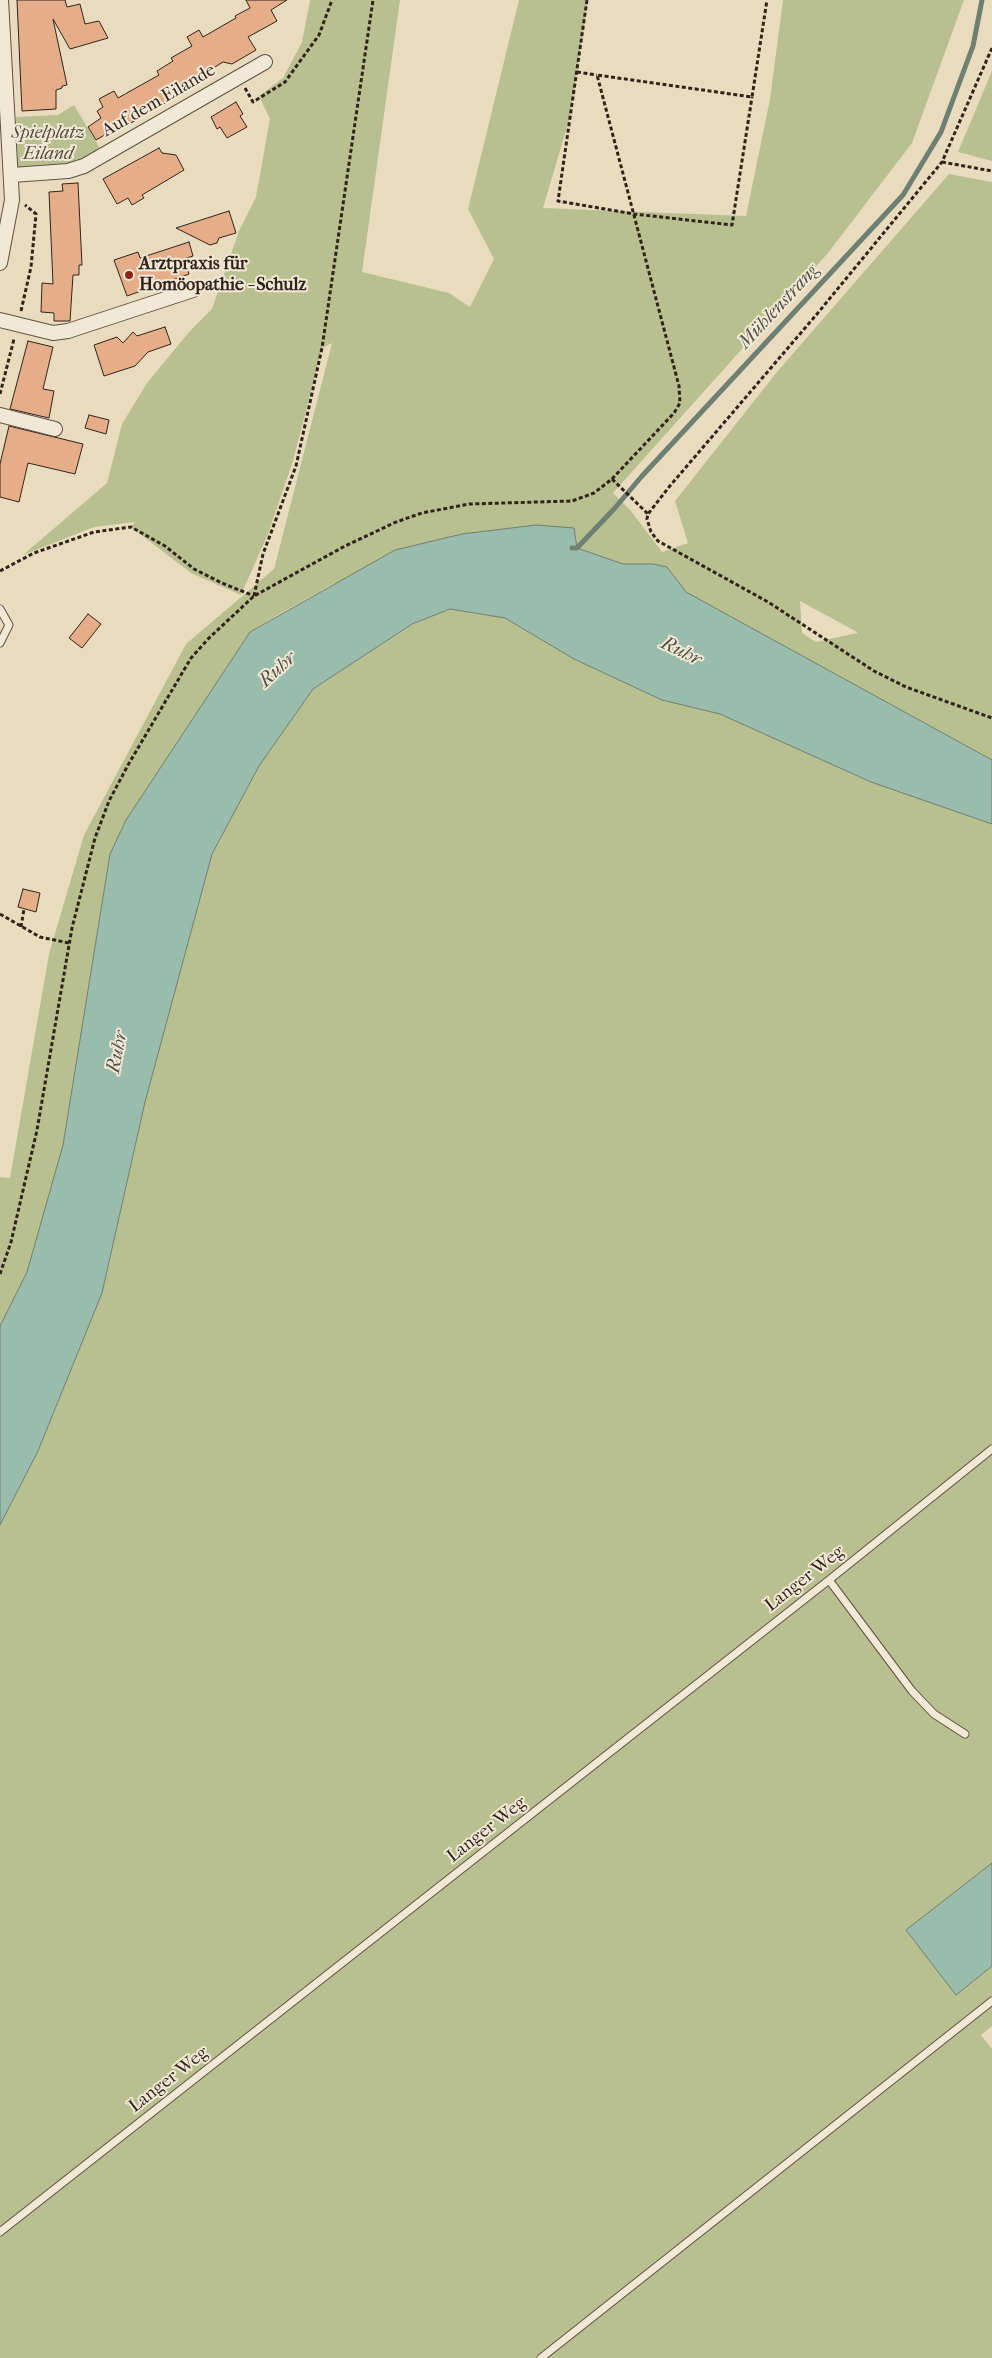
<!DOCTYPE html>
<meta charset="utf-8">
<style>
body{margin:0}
canvas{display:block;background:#e9dcbe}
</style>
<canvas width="992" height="2358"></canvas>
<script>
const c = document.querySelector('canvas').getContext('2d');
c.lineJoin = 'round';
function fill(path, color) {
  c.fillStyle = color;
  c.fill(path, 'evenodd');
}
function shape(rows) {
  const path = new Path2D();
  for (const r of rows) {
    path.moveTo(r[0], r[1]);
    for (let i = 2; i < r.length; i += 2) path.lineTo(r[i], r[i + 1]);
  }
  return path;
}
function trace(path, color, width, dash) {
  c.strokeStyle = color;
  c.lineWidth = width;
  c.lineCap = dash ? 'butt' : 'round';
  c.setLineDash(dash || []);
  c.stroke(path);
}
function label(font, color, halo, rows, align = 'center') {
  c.font = font + ' "IM FELL French Canon",serif';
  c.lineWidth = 4;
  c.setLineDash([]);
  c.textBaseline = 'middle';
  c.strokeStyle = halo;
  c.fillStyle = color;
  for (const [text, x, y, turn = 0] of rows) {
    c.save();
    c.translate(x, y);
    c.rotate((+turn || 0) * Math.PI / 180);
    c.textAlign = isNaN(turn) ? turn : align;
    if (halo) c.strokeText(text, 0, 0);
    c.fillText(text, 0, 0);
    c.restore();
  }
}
const green = shape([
 [310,0,400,0,362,272,449,293,470,307,494,259,468,209,519,0,588,0,570,117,543,208,746,216,770,99,783,0,964,0,912,143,828,253,613,493,631,511,662,552,688,543,675,501,777,372,949,174,992,182,992,760,686,592,667,567,653,564,623,564,577,548,574,528,333,584,276,616,250,632,126,820,110,854,63,1145,27,1272,0,1326,0,1177,10,1178,49,954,84,835,186,644,274,569,332,343,322,348,293,461,268,534,241,595,191,573,131,527,135,522,94,527,23,555,107,483,122,424,147,383,189,332,212,309,239,231,256,197,270,119,259,96,283,78,302,42],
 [800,601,857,632,857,633,816,642,802,633],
 [992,71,992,161,958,152],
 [74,105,104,155,84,166,18,175,16,117,58,115],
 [450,609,505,618,574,659,662,700,720,714,871,782,992,824,992,1863,906,1930,956,1994,992,1966,992,2026,981,2035,992,2049,992,2358,0,2358,0,1525,38,1451,102,1293,145,1102,212,854,259,766,313,689,412,624]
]);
const water = shape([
 [536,525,574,528,577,548,623,564,653,564,667,567,686,592,992,760,992,824,871,782,720,714,662,700,574,659,505,618,450,609,412,624,313,689,259,766,212,854,145,1102,102,1293,38,1451,0,1525,0,1326,27,1272,63,1145,110,854,126,820,250,632,395,550,462,534,536,525],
 [992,1863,992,1966,956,1995,906,1930,992,1863]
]);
const stream = shape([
 [572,548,577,548,614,509,642,476,903,195,941,132,973,46,982,0]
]);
const building = shape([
 [17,0,65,0,67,7,80,4,85,24,99,21,108,38,70,49,53,19,67,85,62,86,62,88,56,90,56,109,22,111,17,0],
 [246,0,287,0,271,10,277,21,248,37,256,50,232,64,223,62,202,75,204,77,172,96,174,98,124,127,122,125,96,140,88,127,101,118,97,111,103,107,99,99,114,91,118,98,159,75,157,71,173,61,171,58,192,46,187,37,199,30,203,37,236,18,235,16,250,8,246,0],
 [236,102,243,114,240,116,247,127,227,138,220,127,217,129,211,117,236,102],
 [159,148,162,153,176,155,184,170,142,195,144,198,132,205,128,198,117,204,103,179,159,148],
 [78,183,82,265,79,265,79,275,73,275,70,321,54,321,54,313,41,312,42,283,53,284,49,192,63,191,62,184,78,183],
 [229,211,236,233,219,238,217,243,210,245,176,228,229,211],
 [189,242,193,256,184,259,189,274,127,296,114,260,138,252,140,258,189,242],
 [165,327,171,344,148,352,135,366,104,376,94,345,117,337,123,343,133,332,137,336,165,327],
 [28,341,53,347,43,389,54,391,49,418,10,409,28,341],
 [89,415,109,420,106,434,85,428,89,415],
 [9,426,83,444,75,474,28,463,19,502,0,497,0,464,9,426],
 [88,614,101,624,82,648,69,638,88,614],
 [23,889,40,893,36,912,18,907,23,889]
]);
const path = shape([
 [587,0,558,201,634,214,732,225,752,97],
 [992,48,942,162,817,314,669,487,648,514,647,519,651,532,658,541,768,602,874,671,906,687,992,718],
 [577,72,597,75],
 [245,88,253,102,285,82,319,35,332,0],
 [942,162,992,171],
 [21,311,31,267,36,214,25,205],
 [0,394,14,339],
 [612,479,674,413,680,403,679,386,597,75,752,97,767,0],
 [0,571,34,553,94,532,131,527,165,546,194,569,222,583,254,596],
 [254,596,263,554,296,466,322,348,373,0],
 [0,914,40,937,69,943],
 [21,927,24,909],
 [0,1274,11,1242,37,1130,72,928,95,838,109,801,128,765,191,658,209,638,254,596,345,546,396,522,422,513,469,504,572,501,594,493,612,479,648,514]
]);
const lane = shape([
 [0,609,9,625,0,643],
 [829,1580,912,1691,934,1714,965,1734],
 [0,2232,829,1580,992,1449],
 [541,2358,992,2001]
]);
const street = shape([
 [12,175,68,171,84,166,265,62],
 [0,263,12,200,1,0],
 [0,320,53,333,68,331,193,290],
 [0,415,55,429]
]);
const markers = [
 [129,275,5,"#8f2418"]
];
const streetNames = [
 ["Auf dem Eilande",159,101,-30],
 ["Langer Weg",805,1579,-38],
 ["Langer Weg",487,1830,-38],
 ["Langer Weg",169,2080,-38]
];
const parkNames = [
 ["Spielplatz",48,134],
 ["Eiland",48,155]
];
const poiNames = [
 ["Arztpraxis für",139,265],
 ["Homöopathie - Schulz",139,286]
];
const waterNames = [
 ["Mühlenstrang",779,307,-47],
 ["Ruhr",681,652,26],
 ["Ruhr",278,670,-42],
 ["Ruhr",118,1052,-79]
];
fill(green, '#b8c090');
fill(water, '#99bcac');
trace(water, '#6f7f72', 1);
trace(stream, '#6f7f72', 5);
fill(building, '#e5ae89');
trace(building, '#30231c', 1);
trace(lane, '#5e5144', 9);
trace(street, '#5e5144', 16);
trace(path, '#30231c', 3, [4, 2.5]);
trace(lane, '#f1e8d5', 7);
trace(street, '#f1e8d5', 14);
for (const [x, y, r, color] of markers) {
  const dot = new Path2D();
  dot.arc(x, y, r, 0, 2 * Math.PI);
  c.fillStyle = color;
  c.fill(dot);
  trace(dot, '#f1e8d5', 2);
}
label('18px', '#30231c', '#f1e8d5', streetNames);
label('italic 18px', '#524a39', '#f1e8d5', parkNames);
label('bold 18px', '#30231c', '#f1e8d5', poiNames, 'left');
label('italic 19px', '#505147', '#f1e8d5', waterNames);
</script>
